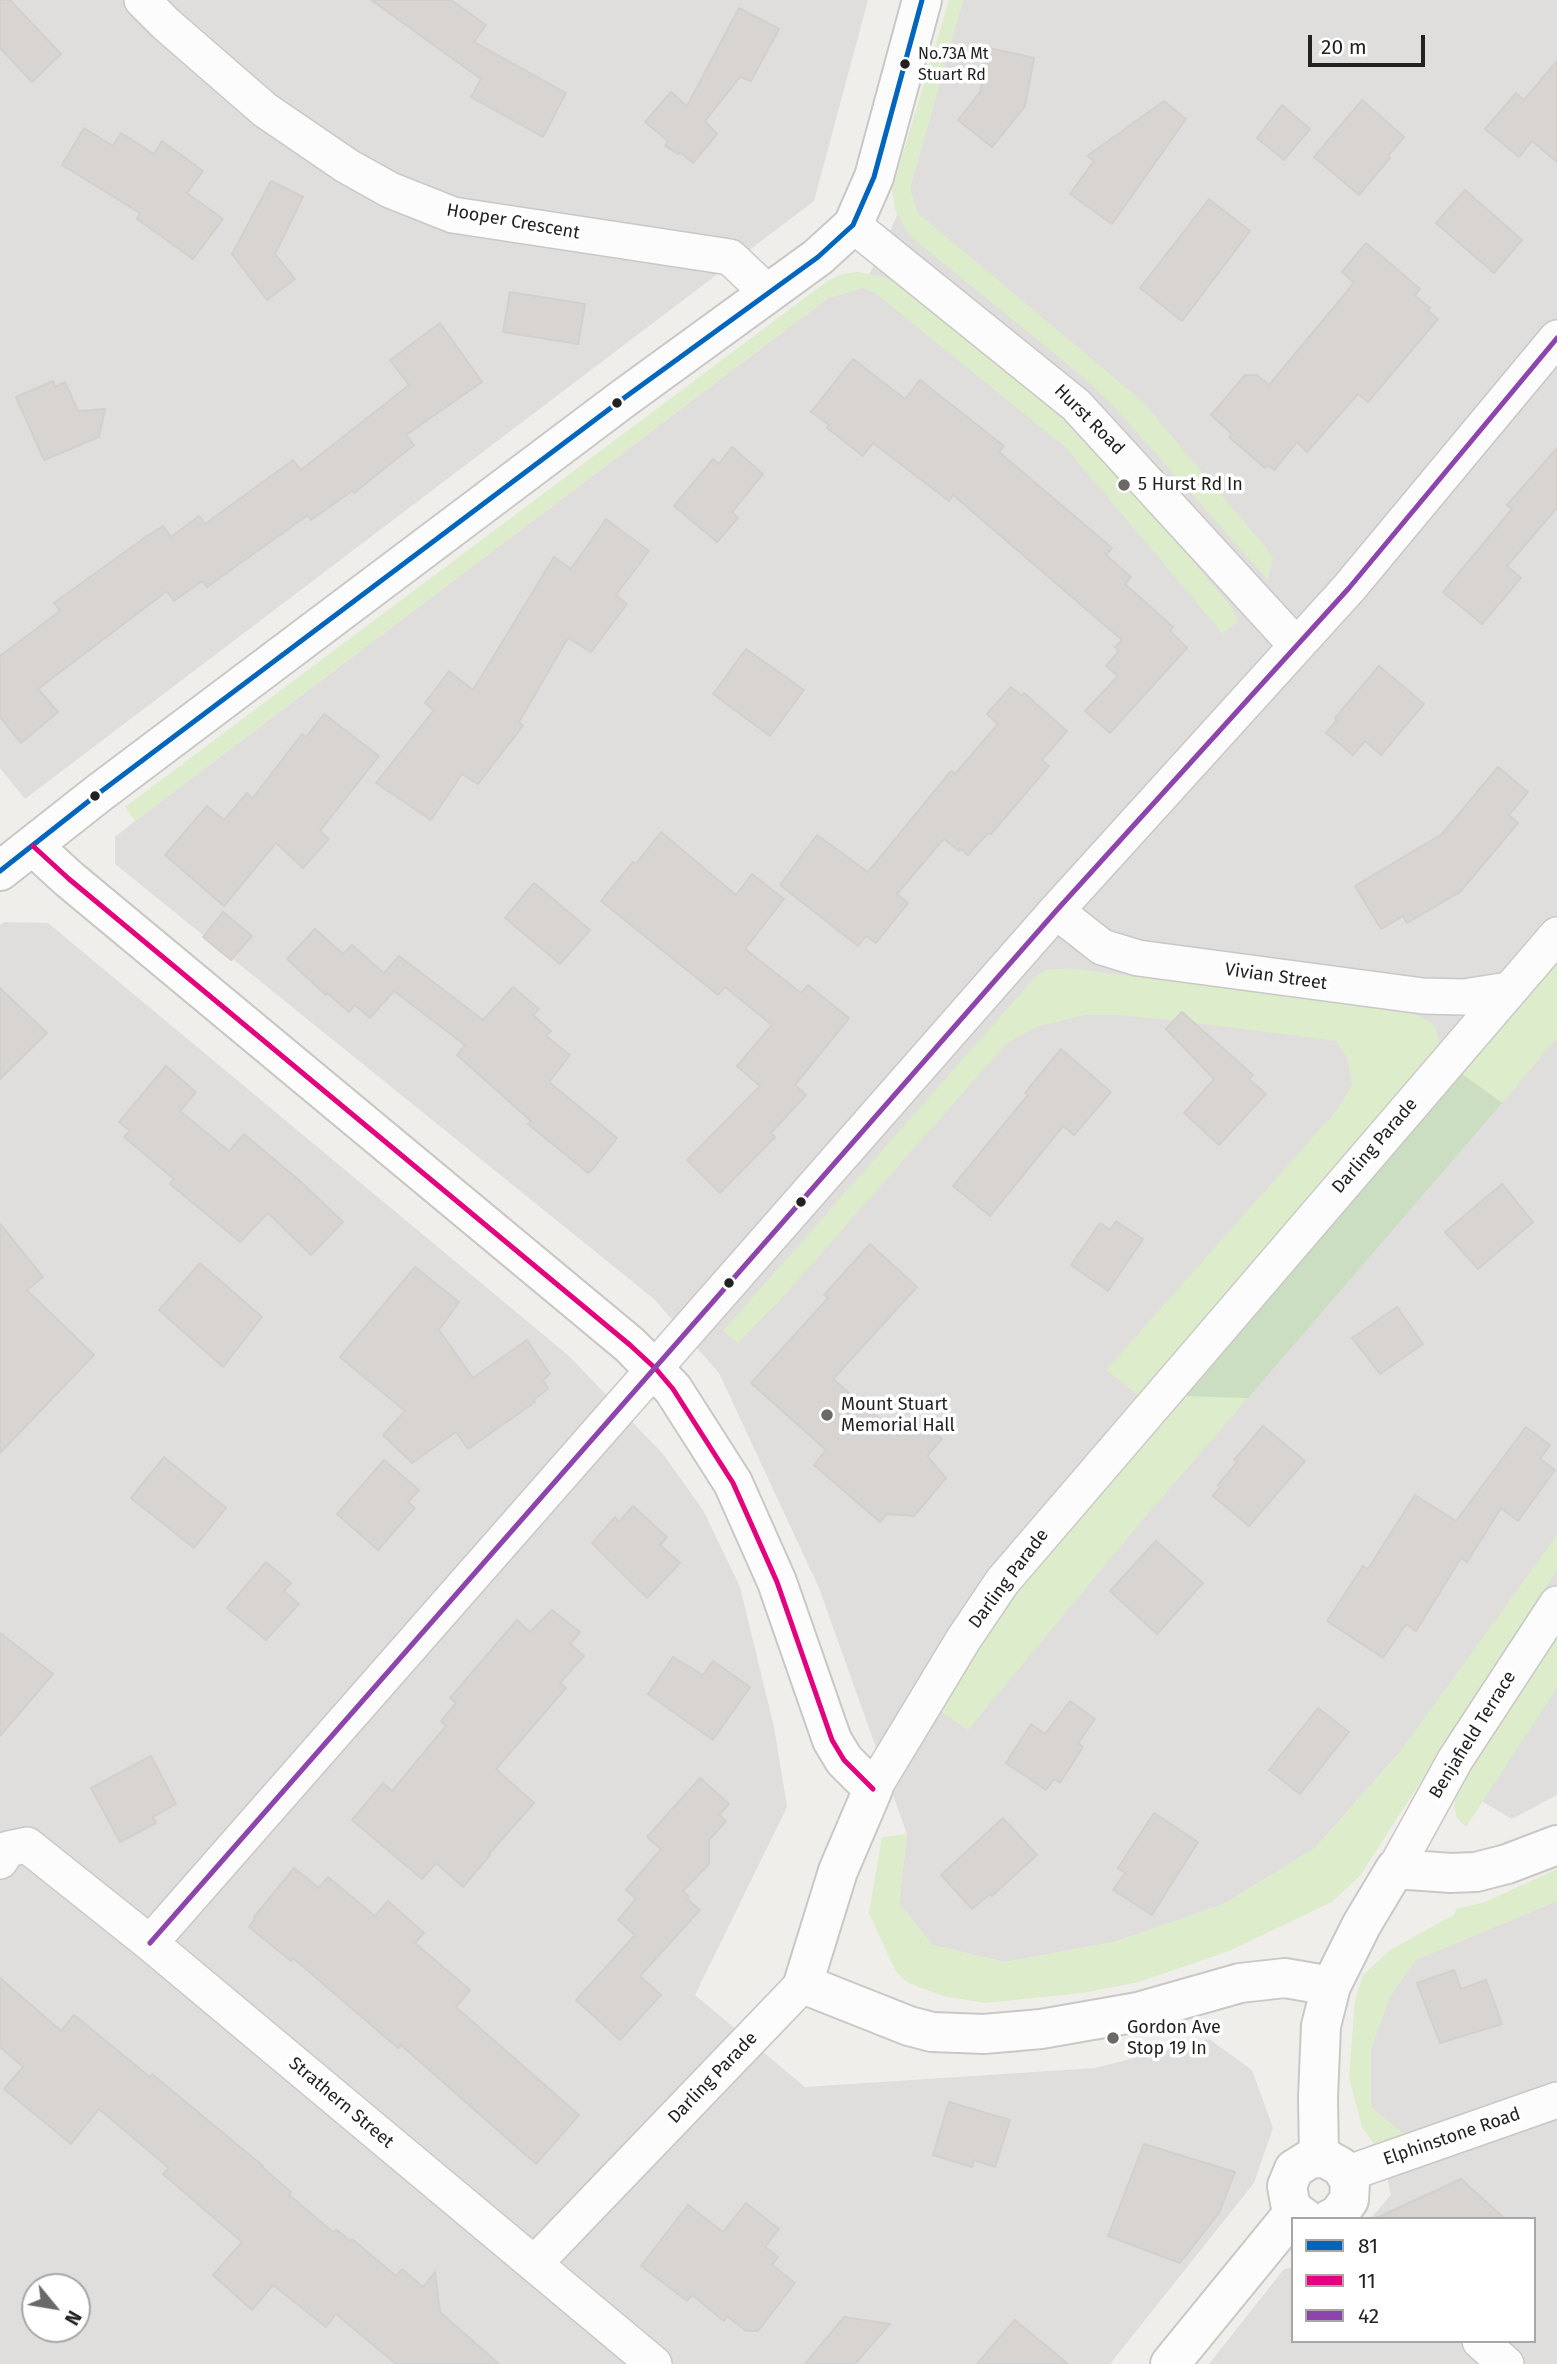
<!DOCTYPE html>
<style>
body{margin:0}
#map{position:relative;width:1557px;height:2364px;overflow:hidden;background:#f0eeeb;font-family:"Fira Sans",sans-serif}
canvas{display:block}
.legend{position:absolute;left:1291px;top:2217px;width:245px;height:126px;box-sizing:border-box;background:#fff;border:2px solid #a7a7a7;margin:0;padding:9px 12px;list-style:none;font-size:21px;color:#222}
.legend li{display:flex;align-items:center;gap:14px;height:35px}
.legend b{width:35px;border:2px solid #a7a7a7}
.north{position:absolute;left:21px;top:2273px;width:70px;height:70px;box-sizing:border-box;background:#fff;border:2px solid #a7a7a7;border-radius:50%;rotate:120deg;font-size:19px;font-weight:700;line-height:28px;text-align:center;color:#222}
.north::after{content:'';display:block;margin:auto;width:24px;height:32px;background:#6a6968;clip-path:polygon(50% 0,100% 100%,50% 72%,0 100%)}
.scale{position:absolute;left:1308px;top:35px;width:117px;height:32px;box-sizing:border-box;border:4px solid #222;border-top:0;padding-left:9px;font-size:21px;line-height:24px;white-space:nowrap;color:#222;-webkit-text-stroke:5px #fff;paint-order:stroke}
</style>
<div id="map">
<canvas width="1557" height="2364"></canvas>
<ul class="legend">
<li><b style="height:9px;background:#0065bd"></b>81</li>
<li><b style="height:9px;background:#e5007d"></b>11</li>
<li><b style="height:9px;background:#8e44ad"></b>42</li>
</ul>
<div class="north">N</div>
<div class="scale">20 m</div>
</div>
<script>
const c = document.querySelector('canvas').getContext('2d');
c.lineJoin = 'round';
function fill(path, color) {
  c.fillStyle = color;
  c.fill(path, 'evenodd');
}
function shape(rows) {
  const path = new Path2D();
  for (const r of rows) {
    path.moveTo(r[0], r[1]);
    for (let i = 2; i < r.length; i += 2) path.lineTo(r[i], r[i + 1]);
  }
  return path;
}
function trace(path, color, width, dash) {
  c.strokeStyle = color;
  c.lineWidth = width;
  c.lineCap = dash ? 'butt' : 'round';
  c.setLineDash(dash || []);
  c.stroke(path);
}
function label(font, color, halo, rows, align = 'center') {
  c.font = font + ' "Fira Sans",sans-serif';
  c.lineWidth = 7;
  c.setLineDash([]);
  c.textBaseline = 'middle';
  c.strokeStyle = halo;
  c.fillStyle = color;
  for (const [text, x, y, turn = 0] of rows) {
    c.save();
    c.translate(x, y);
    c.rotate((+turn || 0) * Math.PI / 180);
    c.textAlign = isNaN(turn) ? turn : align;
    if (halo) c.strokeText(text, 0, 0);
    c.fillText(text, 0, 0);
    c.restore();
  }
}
const residential = shape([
 [0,0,868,0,814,201,25,799,0,768],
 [963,0,1557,0,1557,1795,1512,1819,1399,1753,1315,1848,1224,1904,1114,1942,1005,1962,932,1945,899,1903,907,1834,819,1588,719,1373,654,1299,115,864,115,837,135,821,828,298,863,288,910,188],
 [4,922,48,923,569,1356,663,1454,703,1510,740,1587,774,1727,787,1807,695,1995,805,2087,1095,2068,1209,2039,1252,2070,1273,2128,1254,2183,1110,2364,0,2364,0,925],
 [35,2287,77,2287,77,2329,35,2329],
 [1557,1901,1557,2364,1209,2364,1284,2269,1293,2267,1293,2341,1534,2341,1534,2219,1370,2219,1391,2195,1371,2107,1371,2048,1390,1996,1415,1960]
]);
const grass = shape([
 [949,0,963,0,910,188,918,213,1142,401,1273,556,1268,580,1115,408,1083,377,916,241,906,230,895,210,892,190],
 [858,272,880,276,902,286,1059,413,1115,470,1231,606,1238,621,1223,634,1065,447,875,293,863,288,828,298,135,821,125,807,826,282,842,274],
 [1557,963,1557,1038,1502,1103,1462,1074],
 [1070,968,1414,1013,1435,1025,1439,1042,1433,1053,1138,1395,1106,1370,1337,1110,1352,1085,1347,1057,1336,1041,1196,1023,1118,1015,1085,1015,1036,1027,1006,1044,782,1298,738,1343,723,1331,1035,977,1046,970],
 [1185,1396,1248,1398,1135,1529,968,1730,940,1711,996,1623,1038,1565],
 [1557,1535,1557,1570,1360,1876,1332,1902,1229,1951,1139,1982,1083,1993,985,2003,943,1996,908,1983,896,1972,869,1913,882,1837,907,1834,899,1903,932,1945,1005,1962,1114,1942,1224,1904,1315,1848,1399,1753],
 [1557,1631,1557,1688,1466,1827,1457,1818,1454,1806,1459,1784],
 [1557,1869,1557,1901,1416,1960,1390,1996,1371,2048,1371,2107,1409,2138,1377,2149,1362,2127,1349,2078,1355,2000,1363,1975,1390,1950,1455,1914,1456,1909,1485,1902]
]);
const forest = shape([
 [1462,1074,1502,1103,1248,1398,1185,1396]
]);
const building = shape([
 [0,0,10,0,61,54,32,82,0,48,0,0],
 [371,0,451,0,486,25,474,42,566,93,543,137,471,97,481,79,371,0],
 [739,8,779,29,751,81,740,77,705,121,717,134,693,163,680,152,678,154,665,146,668,141,645,122,671,92,687,106,739,8],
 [989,48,1034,58,1025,106,992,147,958,120,980,92,989,48],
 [1557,61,1557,162,1532,141,1519,157,1485,129,1516,93,1524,100,1557,61],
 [1362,100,1404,137,1388,156,1390,158,1359,195,1314,157,1362,100],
 [1164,101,1186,119,1112,224,1070,194,1094,161,1087,156,1164,101],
 [1282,105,1310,129,1284,160,1257,138,1282,105],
 [84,128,113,146,121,133,154,154,162,141,203,171,187,193,223,219,193,259,137,219,140,213,62,165,84,128],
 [271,181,303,197,275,254,295,279,267,300,232,254,271,181],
 [1465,190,1522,240,1494,273,1436,223,1465,190],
 [1209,199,1250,231,1182,321,1140,288,1209,199],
 [1366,243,1420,289,1415,296,1430,308,1428,311,1438,319,1368,402,1358,394,1307,452,1297,442,1274,470,1268,465,1265,468,1229,437,1232,434,1211,415,1245,375,1257,375,1269,385,1354,283,1342,272,1366,243],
 [510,292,585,304,578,344,503,332,510,292],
 [440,323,482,382,406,435,414,445,354,493,352,491,311,520,308,515,207,587,202,581,174,601,167,591,38,689,58,712,21,743,0,717,0,656,60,611,54,603,147,536,163,526,171,537,199,516,205,524,293,460,301,470,409,385,390,360,440,323],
 [853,359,905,399,920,380,1004,446,999,452,1112,548,1106,555,1131,577,1125,584,1173,627,1170,631,1187,648,1110,733,1085,711,1118,676,1106,666,1119,651,1115,647,1122,640,953,495,949,501,873,443,863,456,827,428,829,425,811,412,853,359],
 [53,381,55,387,65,382,78,411,105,409,99,437,44,460,16,397,53,381],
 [732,447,763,474,732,512,738,518,717,542,674,506,713,459,719,464,732,447],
 [1557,448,1557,508,1507,566,1521,578,1482,624,1443,592,1512,509,1507,505,1557,448],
 [606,519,649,551,616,595,627,604,591,652,568,638,519,722,523,726,478,784,462,774,431,820,376,783,434,710,425,703,449,671,473,690,554,557,571,569,606,519],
 [746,649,804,690,770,736,713,694,746,649],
 [1379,666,1424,704,1381,755,1365,741,1353,755,1326,733,1337,720,1335,718,1379,666],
 [1011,687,1022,696,1024,693,1067,731,1042,760,1049,766,991,834,988,833,968,855,961,849,959,851,944,839,940,843,897,894,908,903,876,943,866,936,858,946,780,885,817,835,868,872,951,771,955,774,998,724,987,714,1011,687],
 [324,714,379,756,320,831,329,839,303,868,276,843,224,906,165,855,207,806,224,820,247,793,252,799,302,734,306,737,324,714],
 [1498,767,1528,792,1509,815,1518,823,1460,892,1407,923,1403,916,1381,929,1355,886,1442,834,1498,767],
 [661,832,736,895,752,874,784,899,745,949,801,993,808,985,849,1018,795,1085,806,1095,771,1133,775,1137,720,1193,687,1160,760,1086,737,1066,772,1025,725,987,718,995,601,901,633,862,636,864,661,832],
 [534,883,590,930,560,964,505,918,534,883],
 [223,912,252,936,231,960,203,937,223,912],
 [315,929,343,954,352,945,384,973,399,956,483,1020,513,987,539,1009,533,1015,551,1031,546,1036,570,1055,549,1082,617,1138,593,1169,588,1173,528,1124,531,1121,457,1055,465,1045,394,991,370,1018,355,1005,349,1012,327,993,326,995,287,959,315,929],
 [0,988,47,1033,0,1079,0,988],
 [1182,1012,1253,1075,1249,1079,1266,1094,1219,1145,1184,1113,1214,1079,1166,1029,1182,1012],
 [1061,1049,1111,1092,1074,1135,1063,1126,990,1216,953,1186,1028,1095,1025,1093,1061,1049],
 [166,1066,196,1092,180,1111,229,1151,244,1134,300,1181,343,1222,311,1255,268,1213,240,1242,170,1184,174,1179,124,1137,130,1131,119,1122,166,1066],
 [1502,1184,1533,1222,1478,1269,1445,1232,1502,1184],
 [1116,1221,1143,1239,1108,1291,1071,1265,1100,1223,1110,1230,1116,1221],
 [0,1224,43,1277,27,1290,94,1355,0,1453,0,1224],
 [870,1244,917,1287,833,1379,899,1436,915,1417,942,1439,927,1456,946,1478,914,1516,887,1514,880,1522,814,1465,826,1450,751,1383,828,1298,824,1295,870,1244],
 [200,1263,262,1317,223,1367,159,1310,200,1263],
 [415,1267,459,1302,439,1330,473,1378,527,1340,550,1374,543,1380,548,1389,533,1400,535,1402,468,1449,456,1432,412,1463,383,1435,405,1411,340,1357,415,1267],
 [1397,1307,1423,1344,1380,1374,1352,1338,1397,1307],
 [1263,1426,1305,1461,1249,1526,1213,1496,1220,1487,1218,1485,1237,1462,1234,1460,1263,1426],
 [1526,1427,1550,1445,1540,1459,1555,1470,1518,1521,1501,1508,1467,1562,1461,1558,1416,1631,1406,1624,1383,1658,1327,1621,1363,1566,1368,1569,1415,1495,1456,1521,1526,1427],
 [164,1457,226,1508,194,1548,131,1498,164,1457],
 [384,1460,419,1490,408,1502,415,1508,378,1550,337,1514,384,1460],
 [633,1506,667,1537,660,1545,680,1563,647,1598,592,1543,615,1517,619,1522,633,1506],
 [1156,1541,1203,1583,1157,1634,1110,1591,1156,1541],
 [266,1562,291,1583,284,1591,299,1604,266,1640,227,1608,266,1562],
 [552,1610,580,1632,570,1644,584,1656,560,1683,566,1688,496,1769,534,1803,489,1854,490,1855,463,1887,436,1863,422,1879,352,1820,383,1783,392,1791,446,1726,441,1721,456,1703,450,1698,517,1620,530,1632,552,1610],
 [0,1633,53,1674,0,1736,0,1633],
 [673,1657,703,1675,713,1661,750,1687,713,1740,648,1694,673,1657],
 [1070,1701,1095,1719,1078,1743,1083,1747,1060,1783,1054,1779,1046,1790,1006,1763,1031,1724,1045,1734,1070,1701],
 [1318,1708,1349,1732,1300,1794,1269,1770,1318,1708],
 [151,1756,176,1804,153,1817,156,1823,120,1842,91,1788,151,1756],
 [700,1778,729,1804,719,1815,726,1821,709,1840,709,1864,683,1891,689,1897,687,1899,700,1910,640,1976,661,1995,620,2040,576,2000,635,1935,618,1920,636,1899,626,1890,661,1849,647,1837,700,1778],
 [1154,1813,1198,1842,1152,1915,1113,1890,1125,1873,1118,1868,1154,1813],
 [1003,1818,1037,1855,992,1896,990,1894,972,1909,941,1875,1003,1818],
 [294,1868,319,1888,328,1877,375,1916,388,1901,424,1933,415,1943,470,1990,456,2007,579,2115,536,2164,401,2045,398,2048,293,1958,291,1961,249,1927,255,1918,254,1917,294,1868],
 [1454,1970,1461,1989,1486,1980,1502,2024,1440,2043,1417,1983,1454,1970],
 [0,1978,61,2031,74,2015,150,2077,152,2074,263,2166,262,2167,291,2192,289,2195,333,2232,337,2230,350,2241,352,2239,396,2276,402,2269,423,2287,435,2272,440,2312,499,2364,396,2364,336,2314,326,2327,273,2285,252,2310,213,2275,242,2242,163,2174,169,2168,99,2109,71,2144,4,2089,23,2067,0,2047,0,1978],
 [949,2102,1010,2120,995,2167,974,2160,972,2167,933,2155,949,2102],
 [1144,2144,1235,2172,1219,2213,1180,2263,1108,2236,1144,2144],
 [1461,2179,1505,2219,1374,2219,1461,2179],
 [746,2203,779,2229,765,2247,778,2257,772,2265,795,2283,758,2331,746,2331,727,2316,724,2321,692,2295,687,2301,641,2266,688,2205,723,2232,746,2203],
 [844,2317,890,2324,855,2364,805,2364,844,2317],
 [1015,2320,1068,2364,977,2364,1015,2320]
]);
const minor = shape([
 [142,0,166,24,265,110,347,166,390,190,453,215,730,257,769,294],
 [853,225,1076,405,1296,645],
 [1056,911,1102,947,1138,958,1423,996,1464,997,1508,990],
 [873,1789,963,1640,1002,1582,1557,935],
 [0,1861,8,1849,27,1845,150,1943,654,2364],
 [1395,1869,1455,1760,1557,1604],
 [150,1943,1056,911,1349,588,1557,338],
 [1346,2174,1557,2100],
 [534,2264,803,1984],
 [1480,2341,1506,2364]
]);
const tertiary = shape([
 [33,846,69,879,630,1345,673,1389,733,1483,777,1582,832,1740,844,1760,873,1789,838,1871,803,1984,909,2026,932,2032,984,2034,1041,2029,1138,2012,1240,1983,1285,1978,1331,1986],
 [0,871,99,793,624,398,818,257,853,225,874,177,922,0],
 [1319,2158,1318,2097,1321,2026,1331,1986,1362,1924,1395,1869,1451,1873,1476,1872,1507,1864,1557,1845],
 [1306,2219,1295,2211,1290,2203,1287,2186,1294,2169,1310,2159,1319,2158,1327,2159,1341,2167,1350,2182,1349,2200,1338,2215,1330,2219],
 [1170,2364,1295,2211]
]);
const bus1 = shape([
 [0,871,99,793,624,398,818,257,853,225,874,177,922,0]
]);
const bus2 = shape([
 [33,846,69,879,630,1345,656,1369,673,1389,733,1483,777,1582,832,1740,844,1760,873,1789]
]);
const bus3 = shape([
 [150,1943,1056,911,1349,588,1557,338]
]);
const markers = [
 [905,64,6,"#222"],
 [617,403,6,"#222"],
 [1124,485,7,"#6a6968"],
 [95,796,6,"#222"],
 [801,1202,6,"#222"],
 [729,1283,6,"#222"],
 [827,1415,7,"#6a6968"],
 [1113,2038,7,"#6a6968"]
];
const busNames = [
 ["No.73A Mt",918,55],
 ["Stuart Rd",918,76]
];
const streetNames = [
 ["Hooper Crescent",513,222,10],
 ["Hurst Road",1089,420,45],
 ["Vivian Street",1276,977,8],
 ["Darling Parade",1375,1146,-49],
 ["Darling Parade",1009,1579,-53],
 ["Benjafield Terrace",1473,1735,-58],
 ["Darling Parade",713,2078,-46],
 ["Strathern Street",341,2103,40],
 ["Elphinstone Road",1452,2137,-19]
];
const poiNames = [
 ["5 Hurst Rd In",1138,485],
 ["Mount Stuart",841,1405],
 ["Memorial Hall",841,1426],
 ["Gordon Ave",1127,2028],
 ["Stop 19 In",1127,2049]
];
fill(residential, '#dfdedc');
fill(grass, '#ddeccb');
fill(forest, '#cbdec1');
fill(building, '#d7d4d2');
trace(building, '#d3d0cc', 2);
trace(minor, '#c9c8c7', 38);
trace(tertiary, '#c9c8c7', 42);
trace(minor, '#fdfcfc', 35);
trace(tertiary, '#fdfcfc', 38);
trace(bus1, '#0065bd', 5);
trace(bus2, '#e5007d', 5);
trace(bus3, '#8e44ad', 5);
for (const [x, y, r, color] of markers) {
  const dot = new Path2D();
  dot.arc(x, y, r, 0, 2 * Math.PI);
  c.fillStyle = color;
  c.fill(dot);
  trace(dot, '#fff', 2.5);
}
label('16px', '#222', '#fff', busNames, 'left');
label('18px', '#222', '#fff', streetNames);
label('18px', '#222', '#fff', poiNames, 'left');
</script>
